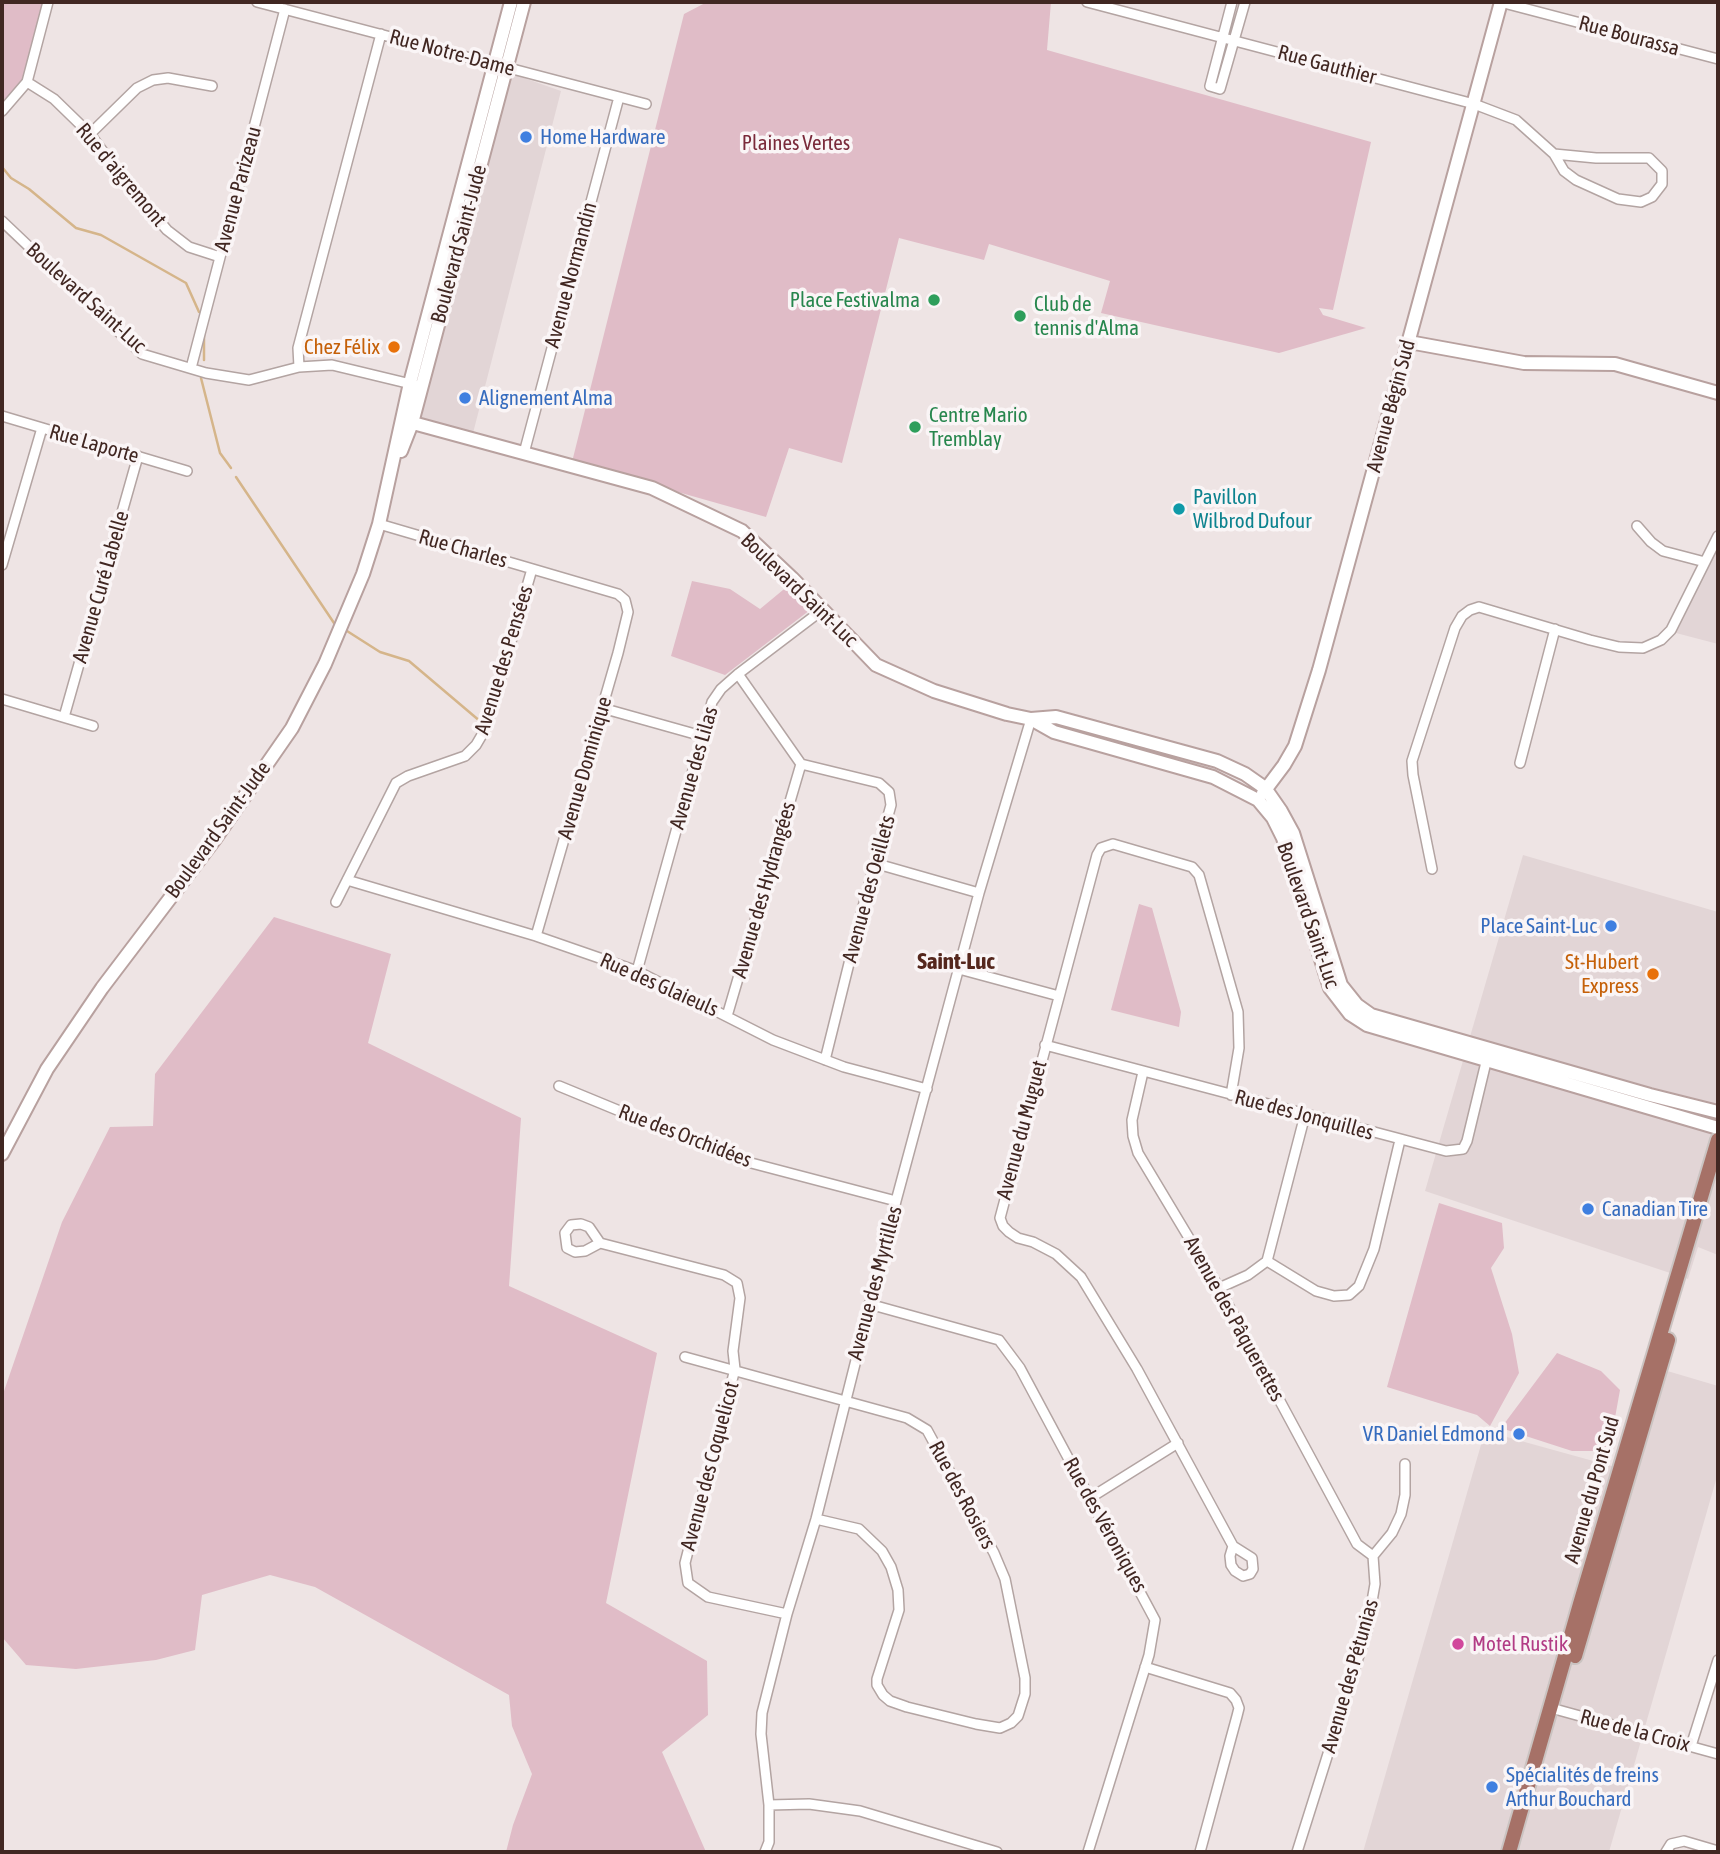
<!DOCTYPE html>
<meta charset="utf-8">
<style>
body{margin:0}
#map{position:relative;width:1720px;height:1854px;overflow:hidden;background:#eee4e4;font-family:"Asap Condensed",sans-serif}
canvas{display:block}
.frame{position:absolute;inset:0;border:4px solid #412722;pointer-events:none}
</style>
<div id="map">
<canvas width="1720" height="1854"></canvas>
<div class="frame"></div>
</div>
<script>
const c = document.querySelector('canvas').getContext('2d');
c.lineJoin = 'round';
function fill(path, color) {
  c.fillStyle = color;
  c.fill(path, 'evenodd');
}
function shape(rows) {
  const path = new Path2D();
  for (const r of rows) {
    path.moveTo(r[0], r[1]);
    for (let i = 2; i < r.length; i += 2) path.lineTo(r[i], r[i + 1]);
  }
  return path;
}
function trace(path, color, width, dash) {
  c.strokeStyle = color;
  c.lineWidth = width;
  c.lineCap = dash ? 'butt' : 'round';
  c.setLineDash(dash || []);
  c.stroke(path);
}
function label(font, color, halo, rows, align = 'center') {
  c.font = font + ' "Asap Condensed",sans-serif';
  c.lineWidth = 7;
  c.setLineDash([]);
  c.textBaseline = 'middle';
  c.strokeStyle = halo;
  c.fillStyle = color;
  for (const [text, x, y, turn = 0] of rows) {
    c.save();
    c.translate(x, y);
    c.rotate((+turn || 0) * Math.PI / 180);
    c.textAlign = isNaN(turn) ? turn : align;
    if (halo) c.strokeText(text, 0, 0);
    c.fillText(text, 0, 0);
    c.restore();
  }
}
const built = shape([
 [507,72,561,91,472,437,415,422],
 [1718,547,1718,644,1676,633],
 [1523,855,1718,912,1718,1255,1698,1247,1688,1279,1425,1191],
 [1664,1370,1718,1386,1718,1473,1609,1852,1363,1852,1485,1431,1633,1472]
]);
const green = shape([
 [2,2,45,2,27,82,2,111],
 [707,2,1051,2,1047,50,1371,142,1333,310,1319,308,1323,315,1366,328,1279,353,1101,313,1110,281,989,244,984,260,899,238,842,463,789,448,766,517,572,462,684,14],
 [692,581,730,589,760,609,789,585,810,610,725,675,671,656],
 [1139,904,1152,908,1181,1012,1179,1027,1111,1010],
 [274,917,391,954,368,1043,521,1118,509,1286,657,1353,606,1603,707,1661,708,1715,662,1752,706,1852,506,1852,513,1825,532,1774,512,1726,509,1695,315,1587,270,1575,202,1595,195,1650,156,1660,76,1669,26,1665,2,1637,2,1397,62,1222,110,1127,153,1126,155,1074],
 [1439,1203,1502,1223,1504,1248,1491,1268,1512,1334,1519,1373,1490,1426,1477,1415,1387,1387],
 [1557,1353,1601,1371,1620,1390,1609,1451,1572,1451,1501,1428]
]);
const stream = shape([
 [2,167,11,178,29,189,76,228,101,235,186,283,199,312],
 [204,335,204,360],
 [201,378,220,453,231,468],
 [236,477,334,623],
 [347,631,380,652,409,661,481,722]
]);
const street = shape([
 [257,2,646,104],
 [1087,2,1474,104,1516,120,1554,154,1564,171,1576,180,1618,199,1641,202,1652,197,1662,184,1662,171,1649,158,1596,158,1554,154],
 [1232,2,1210,86,1220,89,1245,2],
 [1500,2,1718,59],
 [27,82,54,99,90,134,122,177,167,230,189,247,220,257],
 [2,111,27,82,48,2],
 [90,134,137,88,153,80,168,78,212,86],
 [2,221,142,354,206,373,249,380,299,367,332,365,415,385],
 [299,367,298,348,381,34],
 [191,368,285,9],
 [2,416,187,471],
 [524,453,619,97],
 [379,524,618,594,625,600,628,612,618,653,536,936],
 [1637,526,1651,542,1663,551,1705,562],
 [2,565,42,428],
 [738,674,801,764,879,783,889,792,891,805,865,899,825,1060],
 [2,699,93,726],
 [602,708,702,736],
 [64,717,138,456],
 [1520,763,1555,629],
 [874,863,979,893],
 [1432,869,1413,775,1412,761,1455,628,1462,616,1470,610,1479,607,1590,640,1619,647,1643,648,1661,640,1671,630,1718,536],
 [347,880,536,936,637,971,773,1040,844,1067,927,1089],
 [336,902,396,783,408,776,465,756,476,745,486,728,532,569],
 [959,969,1059,996],
 [637,971,712,702,721,689,738,674,821,611],
 [727,1016,801,764],
 [1045,1045,1446,1151,1463,1149,1467,1141,1488,1054],
 [1143,1072,1132,1120,1133,1136,1138,1153,1219,1288,1357,1544,1373,1556],
 [559,1086,736,1159,896,1201],
 [1231,1095,1239,1048,1238,1012,1199,875,1192,867,1113,844,1101,848,1097,855,1000,1218,1003,1226,1009,1232,1018,1238,1033,1242,1056,1254,1081,1277,1137,1369,1233,1546,1252,1558,1253,1569,1250,1574,1243,1576,1235,1571,1231,1565,1230,1556,1233,1546],
 [600,1243,589,1227,581,1224,571,1225,565,1233,567,1248,575,1252,585,1251,600,1243,724,1275,737,1283,740,1298,733,1351,735,1369,685,1563,688,1583,708,1597,787,1614],
 [1267,1261,1316,1291,1334,1296,1349,1295,1359,1286,1374,1249,1400,1140],
 [1219,1288,1248,1275,1267,1261,1305,1115],
 [869,1304,999,1340,1020,1368,1155,1620,1149,1655,1088,1852],
 [685,1357,907,1418,927,1430,994,1553,1005,1579,1025,1678,1025,1694,1018,1716,1011,1723,1000,1728,976,1724,907,1707,890,1701,883,1695,877,1685,877,1679,899,1610,898,1590,891,1567,882,1551,859,1529,816,1519],
 [1090,1498,1178,1443],
 [1145,1667,1230,1693,1236,1700,1239,1708,1237,1716,1200,1852],
 [1551,1708,1718,1754],
 [1691,1746,1718,1660],
 [769,1805,809,1804,860,1811,997,1852],
 [765,1852,769,1842,769,1805,761,1734,762,1713,787,1614,816,1519,896,1201,979,893,1031,719],
 [1297,1852,1367,1630,1375,1584,1373,1556,1392,1533,1401,1514,1405,1495,1405,1464],
 [1666,1852,1671,1844,1684,1841,1718,1851]
]);
const secondary = shape([
 [1409,342,1524,363,1615,364,1718,393],
 [402,420,652,488,742,531,792,578,876,665,934,691,1007,714,1031,719,1054,732,1213,777,1258,800,1273,818,1283,838,1330,988,1350,1014,1367,1025,1718,1128],
 [401,451,412,423,524,2],
 [1031,719,1056,717,1217,761,1245,774,1265,788,1281,811,1293,833,1341,985,1357,1005,1371,1015,1650,1095,1718,1112],
 [1263,793,1284,765,1295,746,1319,670,1501,2],
 [2,1154,47,1069,102,988,215,839,292,728,325,664,363,574,379,524,410,383,511,2]
]);
const primary = shape([
 [1575,1656,1668,1340],
 [1509,1852,1580,1604,1718,1140]
]);
const markers = [
 [526,137,7,"#3f7fe0"],
 [934,300,7,"#2e9e5b"],
 [1020,316,7,"#2e9e5b"],
 [394,347,7,"#e8710a"],
 [465,398,7,"#3f7fe0"],
 [915,427,7,"#2e9e5b"],
 [1179,509,7,"#0f9aa8"],
 [1611,926,7,"#3f7fe0"],
 [1653,974,7,"#e8710a"],
 [1588,1209,7,"#3f7fe0"],
 [1519,1434,7,"#3f7fe0"],
 [1458,1644,7,"#d1479c"],
 [1492,1787,7,"#3f7fe0"]
];
const streetNames = [
 ["Rue Bourassa",1629,36,15],
 ["Rue Notre-Dame",452,53,15],
 ["Rue Gauthier",1327,65,15],
 ["Rue d'aigremont",121,175,50],
 ["Avenue Parizeau",238,189,-75],
 ["Boulevard Saint-Jude",459,244,-75],
 ["Avenue Normandin",571,275,-75],
 ["Boulevard Saint-Luc",86,298,42],
 ["Avenue Bégin Sud",1391,406,-75],
 ["Rue Laporte",94,444,16],
 ["Rue Charles",463,549,16],
 ["Avenue Curé Labelle",101,587,-74],
 ["Boulevard Saint-Luc",799,590,44],
 ["Avenue des Pensées",504,660,-73],
 ["Avenue Dominique",585,768,-74],
 ["Avenue des Lilas",694,768,-74],
 ["Boulevard Saint-Jude",218,830,-54],
 ["Avenue des Oeillets",869,889,-75],
 ["Avenue des Hydrangées",764,890,-74],
 ["Boulevard Saint-Luc",1308,915,71],
 ["Rue des Glaieuls",659,985,24],
 ["Rue des Jonquilles",1304,1115,15],
 ["Avenue du Muguet",1022,1130,-75],
 ["Rue des Orchidées",685,1136,21],
 ["Avenue des Myrtilles",875,1283,-75],
 ["Avenue des Pâquerettes",1234,1319,61],
 ["Avenue des Coquelicot",710,1466,-75],
 ["Avenue du Pont Sud",1592,1490,-74],
 ["Rue des Rosiers",962,1495,62],
 ["Rue des Véroniques",1105,1525,61],
 ["Avenue des Pétunias",1350,1676,-74],
 ["Rue de la Croix",1635,1731,15]
];
const shopNames = [
 ["Home Hardware",540,137],
 ["Alignement Alma",479,398],
 ["Place Saint-Luc",1597,926,"right"],
 ["Canadian Tire",1602,1209],
 ["VR Daniel Edmond",1505,1434,"right"],
 ["Spécialités de freins",1506,1775],
 ["Arthur Bouchard",1506,1799]
];
const parkNames = [
 ["Plaines Vertes",796,143]
];
const leisureNames = [
 ["Place Festivalma",920,300,"right"],
 ["Club de",1034,304],
 ["tennis d'Alma",1034,328],
 ["Centre Mario",929,415],
 ["Tremblay",929,439]
];
const foodNames = [
 ["Chez Félix",380,347],
 ["St-Hubert",1639,962],
 ["Express",1639,986]
];
const cultureNames = [
 ["Pavillon",1193,497],
 ["Wilbrod Dufour",1193,521]
];
const hotelNames = [
 ["Motel Rustik",1472,1644]
];
const neighbourhoodNames = [
 ["Saint-Luc",956,962]
];
fill(built, '#e2d5d6');
fill(green, '#e0bcc7');
trace(stream, '#d5b58a', 2.5);
trace(street, '#b3a4a2', 12);
trace(secondary, '#b8a19f', 16);
trace(primary, '#cac3c1', 18);
trace(street, '#fff', 9);
trace(secondary, '#fff', 12);
trace(primary, '#a67167', 14);
for (const [x, y, r, color] of markers) {
  const dot = new Path2D();
  dot.arc(x, y, r, 0, 2 * Math.PI);
  c.fillStyle = color;
  c.fill(dot);
  trace(dot, '#faf5f6', 2.5);
}
label('21px', '#412722', '#faf5f6', streetNames);
label('21px', '#366cbe', '#faf5f6', shopNames, 'left');
label('21px', '#7a2a3a', '#faf5f6', parkNames);
label('21px', '#27864d', '#faf5f6', leisureNames, 'left');
label('21px', '#c56008', '#faf5f6', foodNames, 'right');
label('21px', '#0d838f', '#faf5f6', cultureNames, 'left');
label('21px', '#b23c85', '#faf5f6', hotelNames, 'left');
label('bold 23px', '#55271d', '#faf5f6', neighbourhoodNames);
</script>
